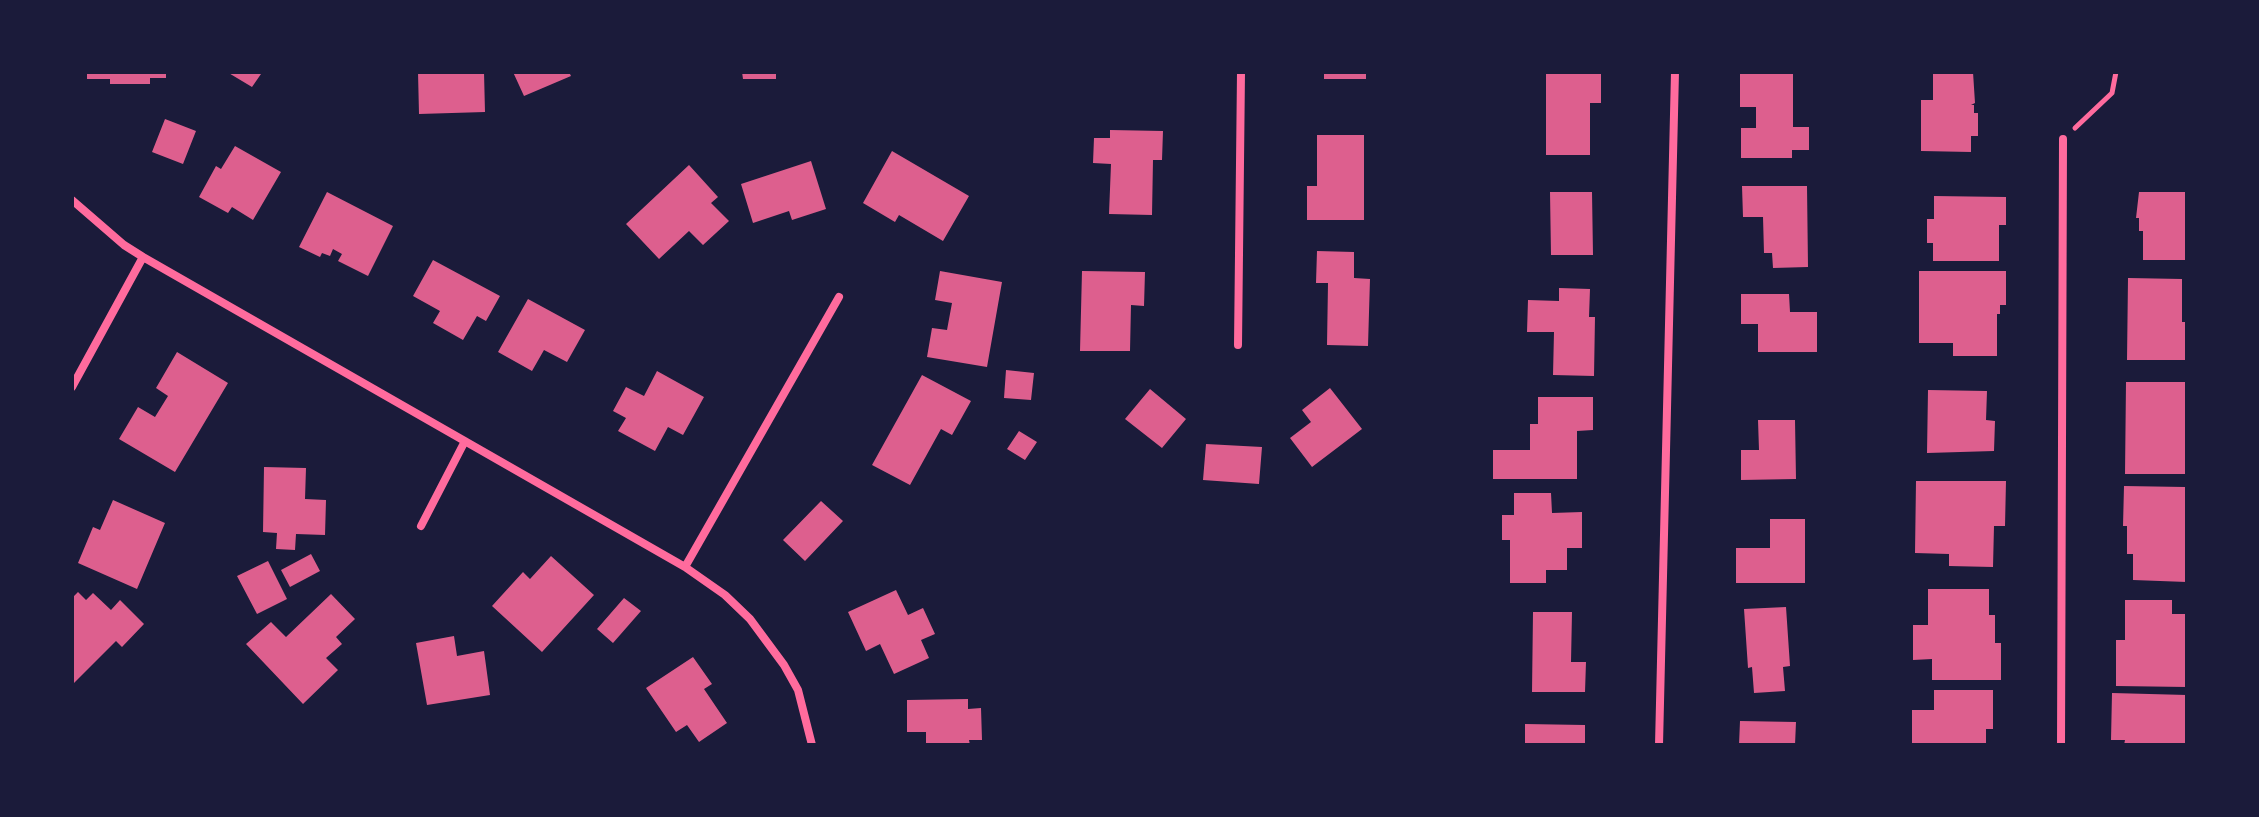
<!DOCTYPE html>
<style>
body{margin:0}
#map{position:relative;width:2259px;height:817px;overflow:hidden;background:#1b1b3a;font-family:"Fira Sans",sans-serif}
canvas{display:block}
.frame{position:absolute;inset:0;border:74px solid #1b1b3a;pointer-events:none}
</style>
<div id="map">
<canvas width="2259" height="817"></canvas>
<div class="frame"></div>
</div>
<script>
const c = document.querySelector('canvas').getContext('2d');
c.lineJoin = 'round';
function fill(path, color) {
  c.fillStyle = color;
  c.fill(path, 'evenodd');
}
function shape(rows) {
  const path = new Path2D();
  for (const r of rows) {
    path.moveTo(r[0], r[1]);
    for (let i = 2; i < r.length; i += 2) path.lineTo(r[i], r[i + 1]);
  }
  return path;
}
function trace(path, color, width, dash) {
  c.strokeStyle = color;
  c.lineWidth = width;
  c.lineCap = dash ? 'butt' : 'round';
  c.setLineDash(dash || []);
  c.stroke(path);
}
const building = shape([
 [87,72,166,72,166,78,150,78,150,84,110,84,110,79,87,79],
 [227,72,258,72,261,74,252,87],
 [418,72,484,72,485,112,419,114],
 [513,72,569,72,571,76,524,96],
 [742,72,776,72,776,79,743,79],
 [1324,72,1366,72,1366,79,1324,79],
 [1546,72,1601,72,1601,103,1590,103,1590,155,1546,155],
 [1740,72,1793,72,1793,127,1809,127,1809,150,1792,150,1792,158,1741,158,1741,128,1756,128,1756,107,1740,107],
 [1933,72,1973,72,1975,103,1971,105,1974,105,1974,113,1978,113,1978,136,1971,136,1971,152,1921,151,1921,100,1933,100],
 [165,119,196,131,183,164,152,152],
 [1110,130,1163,131,1162,160,1153,160,1152,215,1109,214,1111,164,1093,163,1094,138,1110,138],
 [1317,135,1364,135,1364,220,1307,220,1307,186,1317,186],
 [235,146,281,172,253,220,232,207,228,213,199,197,216,166,221,169],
 [892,151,969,196,943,241,899,215,895,222,863,203],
 [811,161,826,209,792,220,789,211,753,223,741,184],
 [689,165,718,197,711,203,729,221,703,245,689,231,659,259,626,224],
 [1742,186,1807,186,1808,267,1773,268,1772,253,1764,253,1763,217,1743,217],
 [327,192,393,226,368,276,338,261,342,254,333,249,330,256,322,253,320,257,299,247],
 [1550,192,1592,192,1593,255,1551,255],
 [2139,192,2187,192,2187,260,2143,260,2143,231,2139,231,2139,218,2136,218],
 [1934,196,2006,197,2006,225,1999,225,1999,261,1933,261,1933,243,1927,243,1927,219,1934,219],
 [1317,251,1354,252,1354,278,1370,279,1368,346,1327,345,1328,283,1316,283],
 [433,260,500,296,486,321,477,316,463,340,433,323,440,311,413,296],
 [940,271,1002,282,987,367,927,357,932,328,947,330,952,303,935,300],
 [1082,271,1145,272,1144,306,1131,305,1130,351,1080,351],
 [1919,271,2006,271,2006,305,2000,305,2000,314,1997,314,1997,356,1953,356,1953,343,1919,343],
 [2128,278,2182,279,2182,322,2187,322,2187,360,2127,360],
 [1559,288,1590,289,1589,317,1595,317,1594,376,1553,375,1554,332,1527,332,1528,300,1559,301],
 [1741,294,1789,294,1790,312,1817,312,1817,352,1758,352,1758,324,1741,324],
 [528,299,585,330,567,362,544,350,532,371,498,352],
 [177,352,228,383,175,472,119,439,138,407,155,417,168,396,156,388],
 [1006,370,1034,373,1031,400,1004,398],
 [657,371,704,397,683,435,668,427,655,451,618,431,626,418,613,411,626,387,644,396],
 [922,375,971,401,952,435,941,429,910,485,872,465],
 [2126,382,2187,382,2187,474,2125,474],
 [1330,388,1362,429,1312,467,1290,438,1311,422,1302,410],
 [1150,389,1186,419,1162,448,1125,419],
 [1928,390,1987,391,1986,420,1995,421,1994,451,1927,453],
 [1538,397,1593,397,1593,430,1577,431,1577,479,1493,479,1493,450,1530,450,1530,424,1538,424],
 [1758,420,1795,420,1796,479,1741,480,1741,450,1759,450],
 [1019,431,1037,442,1025,460,1007,449],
 [1206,444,1262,447,1259,484,1203,480],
 [264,467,306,468,305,499,326,500,325,535,296,534,295,550,276,549,277,533,263,532],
 [1916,481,2006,481,2005,526,1994,526,1993,567,1949,566,1949,554,1915,553],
 [2124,486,2185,487,2187,582,2133,580,2133,554,2127,554,2127,526,2123,526],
 [1514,493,1551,493,1552,513,1582,512,1582,548,1567,548,1567,570,1546,570,1546,583,1510,583,1510,540,1502,540,1502,515,1514,515],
 [113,500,165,523,137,589,78,563,93,527,100,530],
 [821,501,843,521,805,561,783,540],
 [1770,519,1805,519,1805,583,1736,583,1736,548,1770,548],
 [311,554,320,571,290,587,281,570],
 [551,556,594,595,542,652,492,606,523,572,530,579],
 [268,561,287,599,257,614,237,576],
 [1928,589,1989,589,1989,615,1995,615,1995,643,2001,643,2001,680,1932,680,1932,659,1913,660,1913,625,1928,625],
 [896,590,908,615,923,608,935,634,921,640,929,658,894,674,880,644,866,651,848,612],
 [78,592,86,600,93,593,111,610,120,600,144,624,122,647,116,641,72,685,72,598],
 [331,594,355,619,336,637,342,644,326,658,338,670,303,704,246,644,271,622,286,637],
 [624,598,641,611,613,643,597,629],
 [2125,600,2172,600,2172,614,2187,614,2187,687,2116,686,2116,640,2125,640],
 [1786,607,1790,666,1783,667,1785,691,1754,693,1752,667,1748,668,1744,609],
 [1533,612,1572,612,1571,662,1586,662,1585,692,1532,692],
 [454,636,457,656,484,651,490,695,427,705,416,643],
 [693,657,712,684,704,689,727,723,699,742,687,725,676,732,646,688],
 [1934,690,1993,690,1993,729,1986,729,1986,745,1912,745,1912,710,1934,710],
 [2112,693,2187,695,2187,745,2124,745,2125,740,2111,740],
 [968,699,968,709,981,708,982,740,969,740,970,745,926,745,926,732,907,732,907,700],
 [1740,721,1796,722,1795,745,1739,745],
 [1525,724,1585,725,1585,745,1525,745]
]);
const path = shape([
 [2075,128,2112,93,2116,72]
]);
const minor = shape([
 [72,200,124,245,143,257,685,567,725,595,750,619,784,665,798,690,812,745],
 [1238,345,1241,72],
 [72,387,143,257],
 [421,526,465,441],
 [685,567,839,297],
 [1659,745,1675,72],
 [2061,745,2063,139]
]);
fill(building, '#dd5f8e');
trace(path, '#ff6b9d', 5);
trace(minor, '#ff6b9d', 8);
</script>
